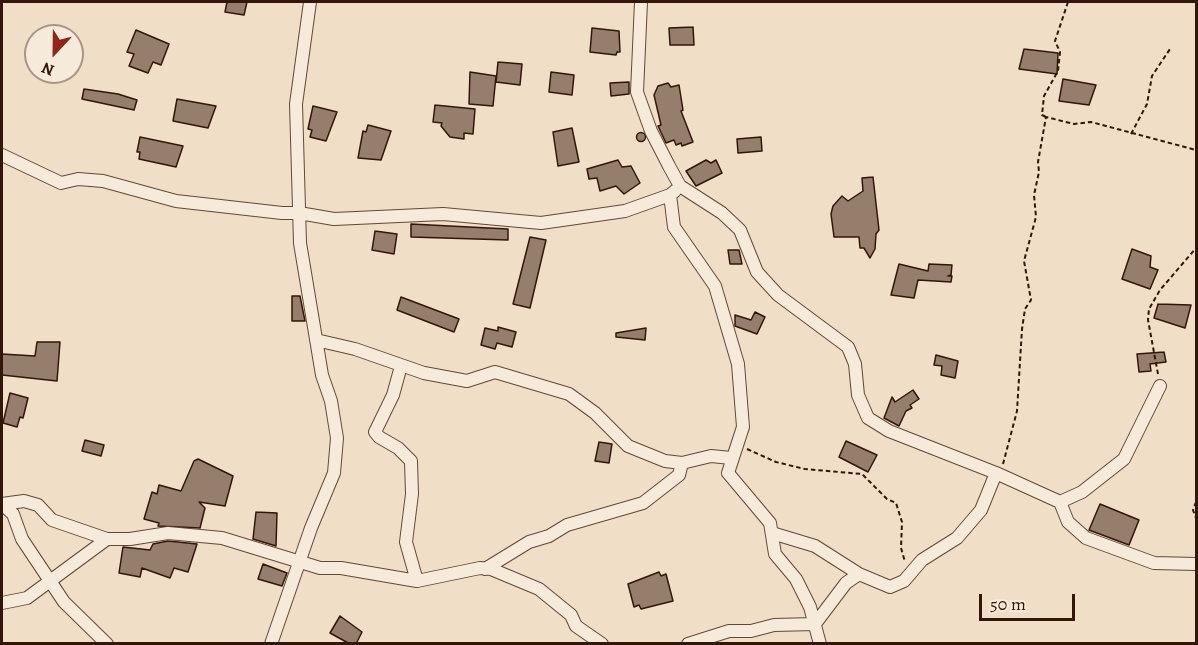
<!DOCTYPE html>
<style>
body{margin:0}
#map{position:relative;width:1198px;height:645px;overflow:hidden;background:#f1dec6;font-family:Alegreya,serif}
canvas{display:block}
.frame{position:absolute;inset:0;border:3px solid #32160a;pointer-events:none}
.north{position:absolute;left:24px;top:24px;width:60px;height:60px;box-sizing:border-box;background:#f6eada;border:2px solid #a89587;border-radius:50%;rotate:202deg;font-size:16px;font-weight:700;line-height:24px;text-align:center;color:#32160a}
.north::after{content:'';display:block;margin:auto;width:21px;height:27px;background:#8f2418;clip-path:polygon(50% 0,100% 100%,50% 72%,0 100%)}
.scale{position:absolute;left:979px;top:594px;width:96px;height:27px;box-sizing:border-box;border:3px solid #32160a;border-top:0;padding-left:8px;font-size:18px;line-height:21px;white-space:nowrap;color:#32160a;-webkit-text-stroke:4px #f6eada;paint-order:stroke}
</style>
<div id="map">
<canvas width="1198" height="645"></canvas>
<div class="frame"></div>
<div class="north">N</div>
<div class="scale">50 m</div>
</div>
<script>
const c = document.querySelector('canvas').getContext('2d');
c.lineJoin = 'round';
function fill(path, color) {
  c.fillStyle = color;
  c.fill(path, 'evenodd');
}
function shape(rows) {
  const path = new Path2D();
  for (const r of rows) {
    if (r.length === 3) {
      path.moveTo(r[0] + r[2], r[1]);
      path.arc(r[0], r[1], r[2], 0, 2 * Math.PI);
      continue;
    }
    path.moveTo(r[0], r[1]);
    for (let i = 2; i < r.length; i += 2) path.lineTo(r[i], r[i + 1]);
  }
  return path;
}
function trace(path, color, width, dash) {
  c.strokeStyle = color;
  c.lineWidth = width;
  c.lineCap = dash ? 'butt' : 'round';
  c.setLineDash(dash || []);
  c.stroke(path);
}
const building = shape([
 [227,2,247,2,244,15,225,12,227,2],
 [693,27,694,45,670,45,669,28,693,27],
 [592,28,619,31,620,52,617,52,616,55,590,52,592,28],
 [136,30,169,44,161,65,153,62,148,73,129,66,134,54,127,52,136,30],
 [1024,49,1058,53,1057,74,1019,69,1024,49],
 [498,62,522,64,520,85,496,82,498,62],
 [470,72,496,76,493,106,469,104,470,72],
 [551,72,574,75,572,95,549,92,551,72],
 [1063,79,1096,85,1089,105,1059,101,1063,79],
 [629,82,629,94,611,96,610,83,629,82],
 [668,83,671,87,679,85,683,110,681,111,693,142,682,146,681,143,676,145,674,140,666,143,658,126,661,125,654,95,658,86,668,83],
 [84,89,118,94,137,100,134,110,82,99,84,89],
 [177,99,216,106,208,128,173,121,177,99],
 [435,105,475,109,473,134,464,133,464,139,450,137,441,126,442,123,433,122,435,105],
 [313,106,337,112,326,141,310,137,312,130,308,129,313,106],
 [368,125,391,131,381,160,358,158,363,131,366,132,368,125],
 [572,128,579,162,558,166,553,132,572,128],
 [641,137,4.5],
 [140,137,183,146,176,167,139,159,140,152,137,152,140,137],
 [761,137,762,151,738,153,737,139,761,137],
 [618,160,622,167,631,166,640,183,624,194,616,186,600,191,597,178,589,179,587,169,618,160],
 [706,160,711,163,716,160,722,173,696,186,686,171,706,160],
 [873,177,879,230,876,234,875,249,870,258,864,248,860,248,859,237,834,237,831,214,833,206,842,196,848,201,863,191,862,178,873,177],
 [411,224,508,229,508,240,411,237,411,224],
 [375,231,397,234,394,254,372,250,375,231],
 [530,237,546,240,530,308,513,304,530,237],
 [1132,249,1151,256,1150,267,1158,270,1150,289,1122,279,1132,249],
 [728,250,739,250,742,264,730,264,728,250],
 [899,264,928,271,929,264,952,265,951,275,948,276,952,276,951,282,918,280,914,298,891,295,899,264],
 [292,296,300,296,305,321,292,321,292,296],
 [401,297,459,319,454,332,397,310,401,297],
 [1158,304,1191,305,1185,328,1154,318,1158,304],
 [755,312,765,317,757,334,735,326,735,315,751,320,755,312],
 [498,327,516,332,512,347,497,343,495,349,481,345,485,328,498,331,498,327],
 [646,328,645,340,616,337,616,333,646,328],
 [37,342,60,342,57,381,2,375,2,354,35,356,37,342],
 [1164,352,1166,362,1150,364,1151,371,1139,372,1137,354,1164,352],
 [936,355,958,361,955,378,941,375,942,366,934,365,936,355],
 [913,390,919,399,910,405,912,408,906,411,899,426,884,418,892,397,895,402,913,390],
 [10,393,28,398,23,418,20,417,17,427,3,423,10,393],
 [85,440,104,445,101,456,82,451,85,440],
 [846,441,877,455,868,472,839,457,846,441],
 [599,442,612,444,609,463,595,461,599,442],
 [198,459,233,476,225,506,199,502,205,508,200,528,158,526,159,523,144,519,152,492,157,494,159,485,181,491,194,461,198,459],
 [1100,504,1139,520,1129,545,1089,530,1100,504],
 [256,512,277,513,276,546,253,539,256,512],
 [168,541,197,544,188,572,174,568,170,578,142,568,140,577,119,573,123,547,150,550,153,544,168,541],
 [263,564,287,573,282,586,258,579,263,564],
 [659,572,661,576,666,574,673,601,641,609,639,605,634,607,628,584,659,572],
 [340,616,362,632,356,644,350,644,330,633,340,616]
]);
const path = shape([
 [1046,117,1042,115,1044,96,1058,71,1060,52,1055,41,1068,2],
 [1131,134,1147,104,1152,76,1170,49],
 [1158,374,1148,320,1149,309,1160,290,1196,248],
 [747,449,776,462,805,469,862,474,887,499,896,503,902,522,901,548,905,562],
 [1003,464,1017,411,1022,329,1025,309,1031,300,1024,261,1036,217,1034,195,1039,172,1038,162,1046,117,1074,124,1091,122,1196,150],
 [1196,502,1193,510,1196,518]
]);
const minor = shape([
 [641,2,637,92,651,131,669,166,680,186,722,213,740,230,757,272,778,295,848,347,855,364,858,395,868,418,889,431,996,473,1060,502,1068,522,1086,538,1154,563,1196,564],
 [2,155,61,183,78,179,103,181,176,201,282,213,299,213,334,219,443,214,541,223,625,211,670,195],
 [675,191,670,195,674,227,715,286,738,364,743,427,728,473,770,523,775,554,796,579,810,607,820,644],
 [316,340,355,349,424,373,467,381,495,372,569,394,595,413,628,446,665,461,682,463,711,456,731,458],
 [401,366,393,395,375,432,379,437,398,448,411,461,412,494,406,542,417,581,480,568,491,569,539,589,571,615,576,626,602,644],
 [1060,502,1082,492,1124,459,1160,386],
 [2,504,13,514,22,539,64,602,107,644],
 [2,504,24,501,38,505,52,520,107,539],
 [772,533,815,546,859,574],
 [485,569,529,542,549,536,567,525,643,503,679,475,682,463],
 [2,603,27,598,107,539,130,539,168,533,222,538,320,568,341,568,417,581],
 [271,644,311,528,334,473,337,438,331,401,322,375,300,243,296,104,310,2],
 [688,644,729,631,751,631,774,625,815,624,846,583,859,574,890,587,904,581,922,560,957,538,981,510,996,473]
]);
fill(building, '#957e6c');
trace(building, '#32160a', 1.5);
trace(minor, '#624839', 14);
trace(path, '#32160a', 2, [4.5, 3]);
trace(minor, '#f6eada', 12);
</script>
